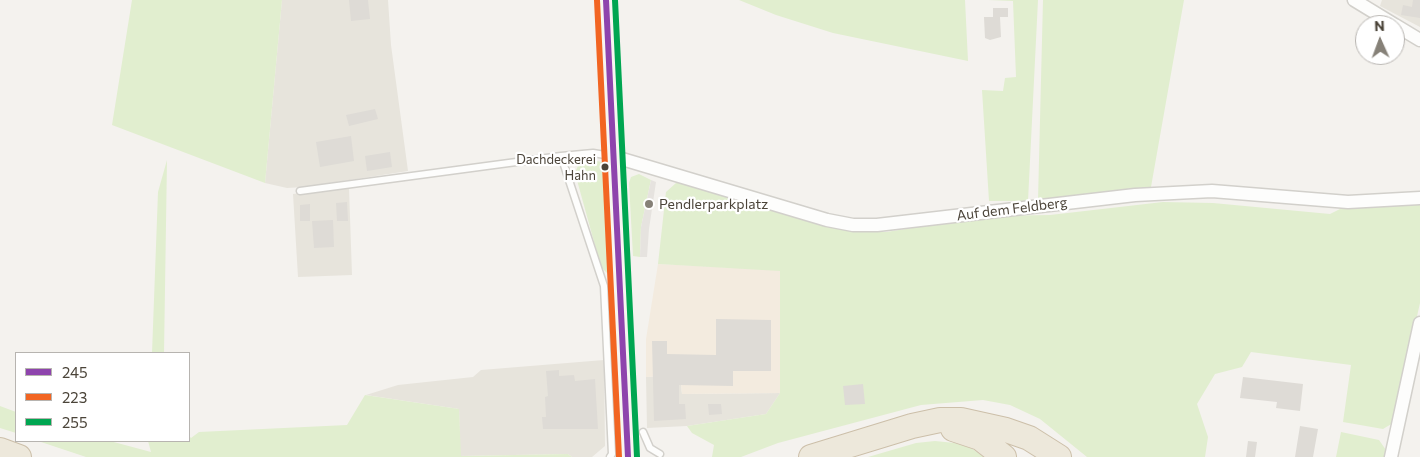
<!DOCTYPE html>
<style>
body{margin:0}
#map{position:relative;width:1420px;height:457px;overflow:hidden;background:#f4f2ee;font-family:Commissioner,sans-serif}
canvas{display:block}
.legend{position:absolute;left:15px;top:352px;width:175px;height:90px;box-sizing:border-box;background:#fff;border:1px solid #b7b4b0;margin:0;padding:6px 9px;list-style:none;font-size:15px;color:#4b4439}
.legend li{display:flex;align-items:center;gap:10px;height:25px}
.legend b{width:25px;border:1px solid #b7b4b0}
.north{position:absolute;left:1355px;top:15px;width:50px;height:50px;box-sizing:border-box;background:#fff;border:1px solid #b7b4b0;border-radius:50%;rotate:358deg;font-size:14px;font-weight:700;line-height:20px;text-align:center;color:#4b4439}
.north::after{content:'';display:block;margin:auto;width:18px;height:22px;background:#868178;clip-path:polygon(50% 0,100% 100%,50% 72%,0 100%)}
</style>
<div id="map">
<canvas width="1420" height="457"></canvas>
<ul class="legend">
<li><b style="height:6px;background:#8e44ad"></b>245</li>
<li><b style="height:6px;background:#f26522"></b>223</li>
<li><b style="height:6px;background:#00a651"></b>255</li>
</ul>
<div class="north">N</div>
</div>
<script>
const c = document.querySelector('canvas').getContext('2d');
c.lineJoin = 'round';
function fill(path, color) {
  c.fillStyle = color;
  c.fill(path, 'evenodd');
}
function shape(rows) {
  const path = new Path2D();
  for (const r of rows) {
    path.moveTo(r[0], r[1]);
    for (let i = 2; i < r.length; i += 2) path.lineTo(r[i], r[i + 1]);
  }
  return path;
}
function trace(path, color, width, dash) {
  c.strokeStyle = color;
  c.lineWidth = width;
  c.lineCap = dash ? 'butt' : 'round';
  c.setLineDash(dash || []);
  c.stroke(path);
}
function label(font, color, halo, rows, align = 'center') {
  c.font = font + ' Commissioner,sans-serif';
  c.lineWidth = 4.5;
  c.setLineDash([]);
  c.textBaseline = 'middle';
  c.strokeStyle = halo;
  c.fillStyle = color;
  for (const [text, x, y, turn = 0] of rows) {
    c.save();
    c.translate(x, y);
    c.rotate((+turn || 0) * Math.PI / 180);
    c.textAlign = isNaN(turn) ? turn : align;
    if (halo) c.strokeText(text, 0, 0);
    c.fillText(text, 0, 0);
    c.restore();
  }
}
const residential = shape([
 [282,0,388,0,391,45,408,171,304,187,287,188,265,183],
 [1382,0,1420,0,1420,27,1380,6],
 [349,188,352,275,298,277,293,194],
 [604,360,605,446,592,457,572,457,568,454,460,456,459,409,366,395,398,385,473,377,481,370],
 [680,375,682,394,780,393,766,414,687,426,647,428,646,377]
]);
const commercial = shape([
 [658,264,780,270,780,393,682,394,680,375,646,377,646,339]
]);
const green = shape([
 [132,0,282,0,265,183,112,125],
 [739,0,965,0,968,61,833,33,776,15],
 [988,0,1038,0,1028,201,989,201,982,90,1003,91,1005,78,1016,77,1013,1],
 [1043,0,1184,0,1151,187,1038,200],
 [167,160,164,353,152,353,158,192],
 [592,160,602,162,608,274,601,267,575,173,579,163],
 [639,174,651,180,641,227,640,257,633,256,629,183,631,177],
 [676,183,684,183,850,229,865,231,886,232,991,216,1050,215,1163,202,1213,203,1330,214,1348,205,1420,203,1420,303,1393,423,1383,429,1343,422,1351,365,1251,352,1242,367,1215,374,1197,404,1208,437,1205,457,1087,457,1040,419,1010,405,983,400,921,405,778,443,741,457,712,457,714,445,692,433,687,426,766,414,780,393,780,271,658,264,666,192],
 [365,395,459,409,461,456,568,454,572,457,86,457,38,441,110,441,151,452,148,441,189,441,189,436,191,438,199,432,347,425],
 [0,406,16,412,16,433,0,428],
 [1341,432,1379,440,1386,450,1385,457,1336,457],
 [935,441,955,443,971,448,984,457,868,457,916,443]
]);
const parking = shape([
 [651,180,656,182,649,229,647,257,640,257,641,227]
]);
const building = shape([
 [349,0,368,0,370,19,351,21],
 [1413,0,1420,0,1420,18,1401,15,1403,5,1412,7],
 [993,8,1008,8,1008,17,1000,17,1001,37,990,40,985,38,984,17,993,17],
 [375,109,378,119,349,126,346,115],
 [351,136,354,161,320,167,316,142],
 [390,152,392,167,367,171,365,156],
 [347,202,348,221,337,221,336,203],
 [310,204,310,221,300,221,300,205],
 [333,220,334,247,314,248,312,221],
 [716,319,771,320,771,371,733,371,733,386,679,385,679,404,685,404,686,419,654,421,652,341,667,341,667,354,716,355],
 [559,370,559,376,574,375,575,381,595,379,598,429,543,429,542,417,546,417,545,397,548,396,546,371],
 [1243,377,1303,384,1300,411,1276,408,1277,402,1240,398],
 [863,384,865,404,845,405,843,386],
 [708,404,721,404,722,414,709,415],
 [1300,426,1318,429,1313,457,1295,457],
 [1248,441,1257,442,1255,457,1246,457]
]);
const lane = shape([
 [561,156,604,286,612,454,610,457],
 [300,191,561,156,593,153,611,156],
 [643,432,650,448,660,454]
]);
const street = shape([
 [1354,0,1395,25],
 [1395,25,1420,40],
 [612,156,827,220,853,225,877,225,1135,195,1212,191,1348,202,1420,198],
 [1391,457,1420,323]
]);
const secondary = shape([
 [606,0,628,457]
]);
const highway = shape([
 [953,429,980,438,1004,457],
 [0,450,19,457],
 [811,457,912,426,940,420,961,420,1006,430,1029,438,1059,457]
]);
const bus1 = shape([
 [606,0,628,457]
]);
const bus2 = shape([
 [597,0,619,457]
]);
const bus3 = shape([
 [615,0,637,457]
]);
const markers = [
 [605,167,4.5,"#4b4439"],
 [649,204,5,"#868178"]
];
const busNames = [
 ["Dachdeckerei",596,160],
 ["Hahn",596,176]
];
const poiNames = [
 ["Pendlerparkplatz",659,204]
];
const streetNames = [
 ["Auf dem Feldberg",1012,209,-7]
];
fill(residential, '#e7e4dc');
fill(commercial, '#f3ebdf');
fill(green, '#e1eecf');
fill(parking, '#e6e3df');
fill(building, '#dedbd6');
trace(lane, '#d2d0cb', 9);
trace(street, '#d2d0cb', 15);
trace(secondary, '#d3cfc5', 20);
trace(highway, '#ccbfa9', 26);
trace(lane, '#fdfdfc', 6);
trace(street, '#fdfdfc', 12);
trace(secondary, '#f7f6f1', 18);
trace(highway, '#ede8db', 24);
trace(bus1, '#8e44ad', 6);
trace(bus2, '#f26522', 6);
trace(bus3, '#00a651', 6);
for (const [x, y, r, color] of markers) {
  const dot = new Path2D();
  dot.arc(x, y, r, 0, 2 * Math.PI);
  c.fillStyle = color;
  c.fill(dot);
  trace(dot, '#fff', 2);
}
label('13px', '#4b4439', '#fff', busNames, 'right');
label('14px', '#4b4439', '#fff', poiNames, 'left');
label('14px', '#4b4439', '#fff', streetNames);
</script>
